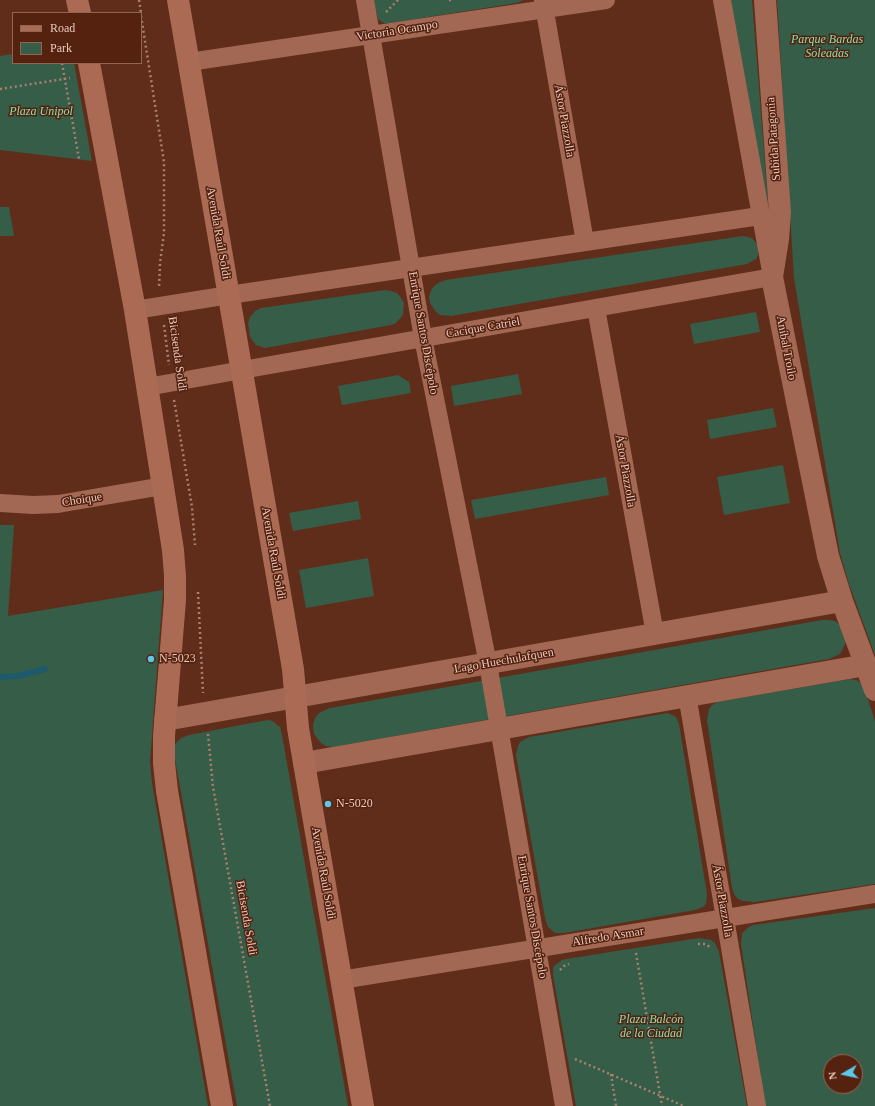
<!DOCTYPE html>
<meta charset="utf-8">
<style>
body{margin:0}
#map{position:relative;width:875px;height:1106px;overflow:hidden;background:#602d1a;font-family:"Times New Roman",serif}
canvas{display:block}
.legend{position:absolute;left:12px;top:12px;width:130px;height:52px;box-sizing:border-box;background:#54220f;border:1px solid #906555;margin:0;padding:5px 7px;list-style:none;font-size:12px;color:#ebcabf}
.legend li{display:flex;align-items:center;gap:8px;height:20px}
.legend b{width:20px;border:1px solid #906555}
.north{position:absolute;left:823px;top:1054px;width:40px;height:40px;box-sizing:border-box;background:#54220f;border:1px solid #906555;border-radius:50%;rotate:261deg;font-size:11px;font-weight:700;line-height:16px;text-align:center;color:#ebcabf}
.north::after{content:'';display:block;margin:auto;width:14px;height:18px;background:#5cc7e8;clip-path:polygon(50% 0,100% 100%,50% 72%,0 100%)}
</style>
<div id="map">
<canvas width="875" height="1106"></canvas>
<ul class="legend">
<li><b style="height:5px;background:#aa6a53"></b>Road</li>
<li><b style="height:11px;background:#355d48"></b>Park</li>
</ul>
<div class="north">N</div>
</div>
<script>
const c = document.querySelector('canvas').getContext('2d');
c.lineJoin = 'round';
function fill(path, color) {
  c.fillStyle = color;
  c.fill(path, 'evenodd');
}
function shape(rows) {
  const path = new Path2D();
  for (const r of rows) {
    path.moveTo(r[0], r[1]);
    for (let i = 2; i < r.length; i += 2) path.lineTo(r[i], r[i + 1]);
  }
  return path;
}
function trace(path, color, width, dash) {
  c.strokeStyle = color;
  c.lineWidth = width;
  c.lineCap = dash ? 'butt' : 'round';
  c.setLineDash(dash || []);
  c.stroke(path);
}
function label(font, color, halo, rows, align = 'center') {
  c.font = font + ' "Times New Roman",serif';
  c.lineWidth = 3;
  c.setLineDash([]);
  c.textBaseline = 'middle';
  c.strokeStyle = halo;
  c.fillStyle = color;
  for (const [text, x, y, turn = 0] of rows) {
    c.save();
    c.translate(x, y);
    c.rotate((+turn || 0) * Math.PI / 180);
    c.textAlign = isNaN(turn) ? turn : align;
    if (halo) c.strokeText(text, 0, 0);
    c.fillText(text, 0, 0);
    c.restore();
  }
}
const green = shape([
 [373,0,523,0,517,3,390,23,384,23,378,19],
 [731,0,752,0,769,214],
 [777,0,875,0,875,655,849,584,840,553,794,278],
 [13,54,13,63,74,63,92,161,0,150,0,56],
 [0,207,9,207,14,236,0,236],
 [743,236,752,238,758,245,758,255,756,259,747,264,451,316,440,315,436,312,430,303,429,297,431,291,434,286,440,282,446,280],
 [385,290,391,291,397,293,401,298,404,303,403,315,396,323,391,325,265,348,256,345,250,337,248,323,250,317,255,311,261,308],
 [756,312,760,332,694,344,690,324],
 [518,374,522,394,454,406,451,386],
 [398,375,409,382,411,393,342,405,338,386],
 [773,408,777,427,710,439,707,420],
 [783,465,790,503,724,515,717,477],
 [606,477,609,495,475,519,471,500],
 [358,501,361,519,293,531,289,513],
 [0,525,14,525,8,616,163,590,150,762,152,783,208,1106,0,1106],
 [368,558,374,596,306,608,299,570],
 [822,620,828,620,835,621,840,625,846,642,840,654,829,659,333,747,326,746,321,743,314,734,313,725,315,718,319,713,330,708],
 [850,679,856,680,861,683,864,687,875,721,875,884,755,902,743,901,738,899,734,894,732,888,707,720,709,709,712,705,717,702],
 [668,713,676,717,679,724,707,894,706,904,703,907,695,910,564,933,555,933,548,927,545,918,516,755,518,746,520,742,529,737],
 [270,720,274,722,280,727,282,735,348,1106,237,1106,175,759,175,744,181,738,189,735,262,721],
 [875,908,875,1106,765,1106,741,944,742,933,749,927,753,925],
 [831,1062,855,1062,855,1086,831,1086],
 [699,938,711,940,715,943,719,952,747,1106,576,1106,553,975,553,968,555,965,562,960,566,959]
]);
const stream = shape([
 [0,677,18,676,45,669]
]);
const path = shape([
 [139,0,141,13],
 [449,0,451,0],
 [386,12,398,0],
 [141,16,164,162,164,233,160,263,159,288],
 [62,63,79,159],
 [0,89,70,78],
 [164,325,169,365],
 [174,400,192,507,195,545],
 [198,592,203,693],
 [208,734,213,787,270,1106],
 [698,944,705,944,710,947],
 [636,953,662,1106],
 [560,970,564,966,569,964],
 [575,1059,684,1106],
 [611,1074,616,1106]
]);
const minor = shape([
 [365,0,423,338,488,664,564,1106],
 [543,0,585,242],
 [189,62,606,0],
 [596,308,655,634],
 [135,310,229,295,760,216],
 [147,387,242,370,772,277,722,0],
 [0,503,33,505,58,504,163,486],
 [687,695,757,1106],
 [341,980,875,894]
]);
const tertiary = shape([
 [765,0,780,213,778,239,772,277,828,556,842,601,875,690],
 [165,720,842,601],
 [304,763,866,665]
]);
const secondary = shape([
 [77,0,80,13],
 [178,0,293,669,298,728,363,1106],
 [89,63,135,310,173,550,175,576,175,600,164,736,164,763,167,791,222,1106]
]);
const markers = [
 [151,659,4,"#5cc7e8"],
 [328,804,4,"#5cc7e8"]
];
const streetNames = [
 ["Victoria Ocampo",397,31,-9],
 ["Ástor Piazzolla",564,121,80],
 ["Subida Patagonia",774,139,-94],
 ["Avenida Raúl Soldi",218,233,80],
 ["Cacique Catriel",483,328,-10],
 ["Enrique Santos Discépolo",423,333,80],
 ["Aníbal Troilo",786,348,79],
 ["Bicisenda Soldi",177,354,82],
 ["Ástor Piazzolla",625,471,80],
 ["Choique",82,500,-9],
 ["Avenida Raúl Soldi",273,553,80],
 ["Lago Huechulafquen",504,661,-10],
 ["Avenida Raúl Soldi",323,873,80],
 ["Ástor Piazzolla",722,901,80],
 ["Enrique Santos Discépolo",532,917,80],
 ["Bicisenda Soldi",246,918,80],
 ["Alfredo Asmar",608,937,-9]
];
const parkNames = [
 ["Parque Bardas",827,40],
 ["Soleadas",827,54],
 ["Plaza Unipol",41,112],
 ["Plaza Balcón",651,1020],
 ["de la Ciudad",651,1034]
];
const poiNames = [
 ["N-5023",159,659],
 ["N-5020",336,804]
];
fill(green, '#355d48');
trace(stream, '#1e5a6c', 6);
trace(path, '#a98071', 2.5, [2, 3]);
trace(minor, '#a26854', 18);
trace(tertiary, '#a26854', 22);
trace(secondary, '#aa6a53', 22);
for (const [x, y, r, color] of markers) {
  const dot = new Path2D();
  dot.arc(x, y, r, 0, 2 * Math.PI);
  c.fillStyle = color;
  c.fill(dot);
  trace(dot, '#54220f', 1.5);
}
label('12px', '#ebcabf', '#54220f', streetNames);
label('italic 12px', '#83e2b2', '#54220f', parkNames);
label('12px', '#ebcabf', '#54220f', poiNames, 'left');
</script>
